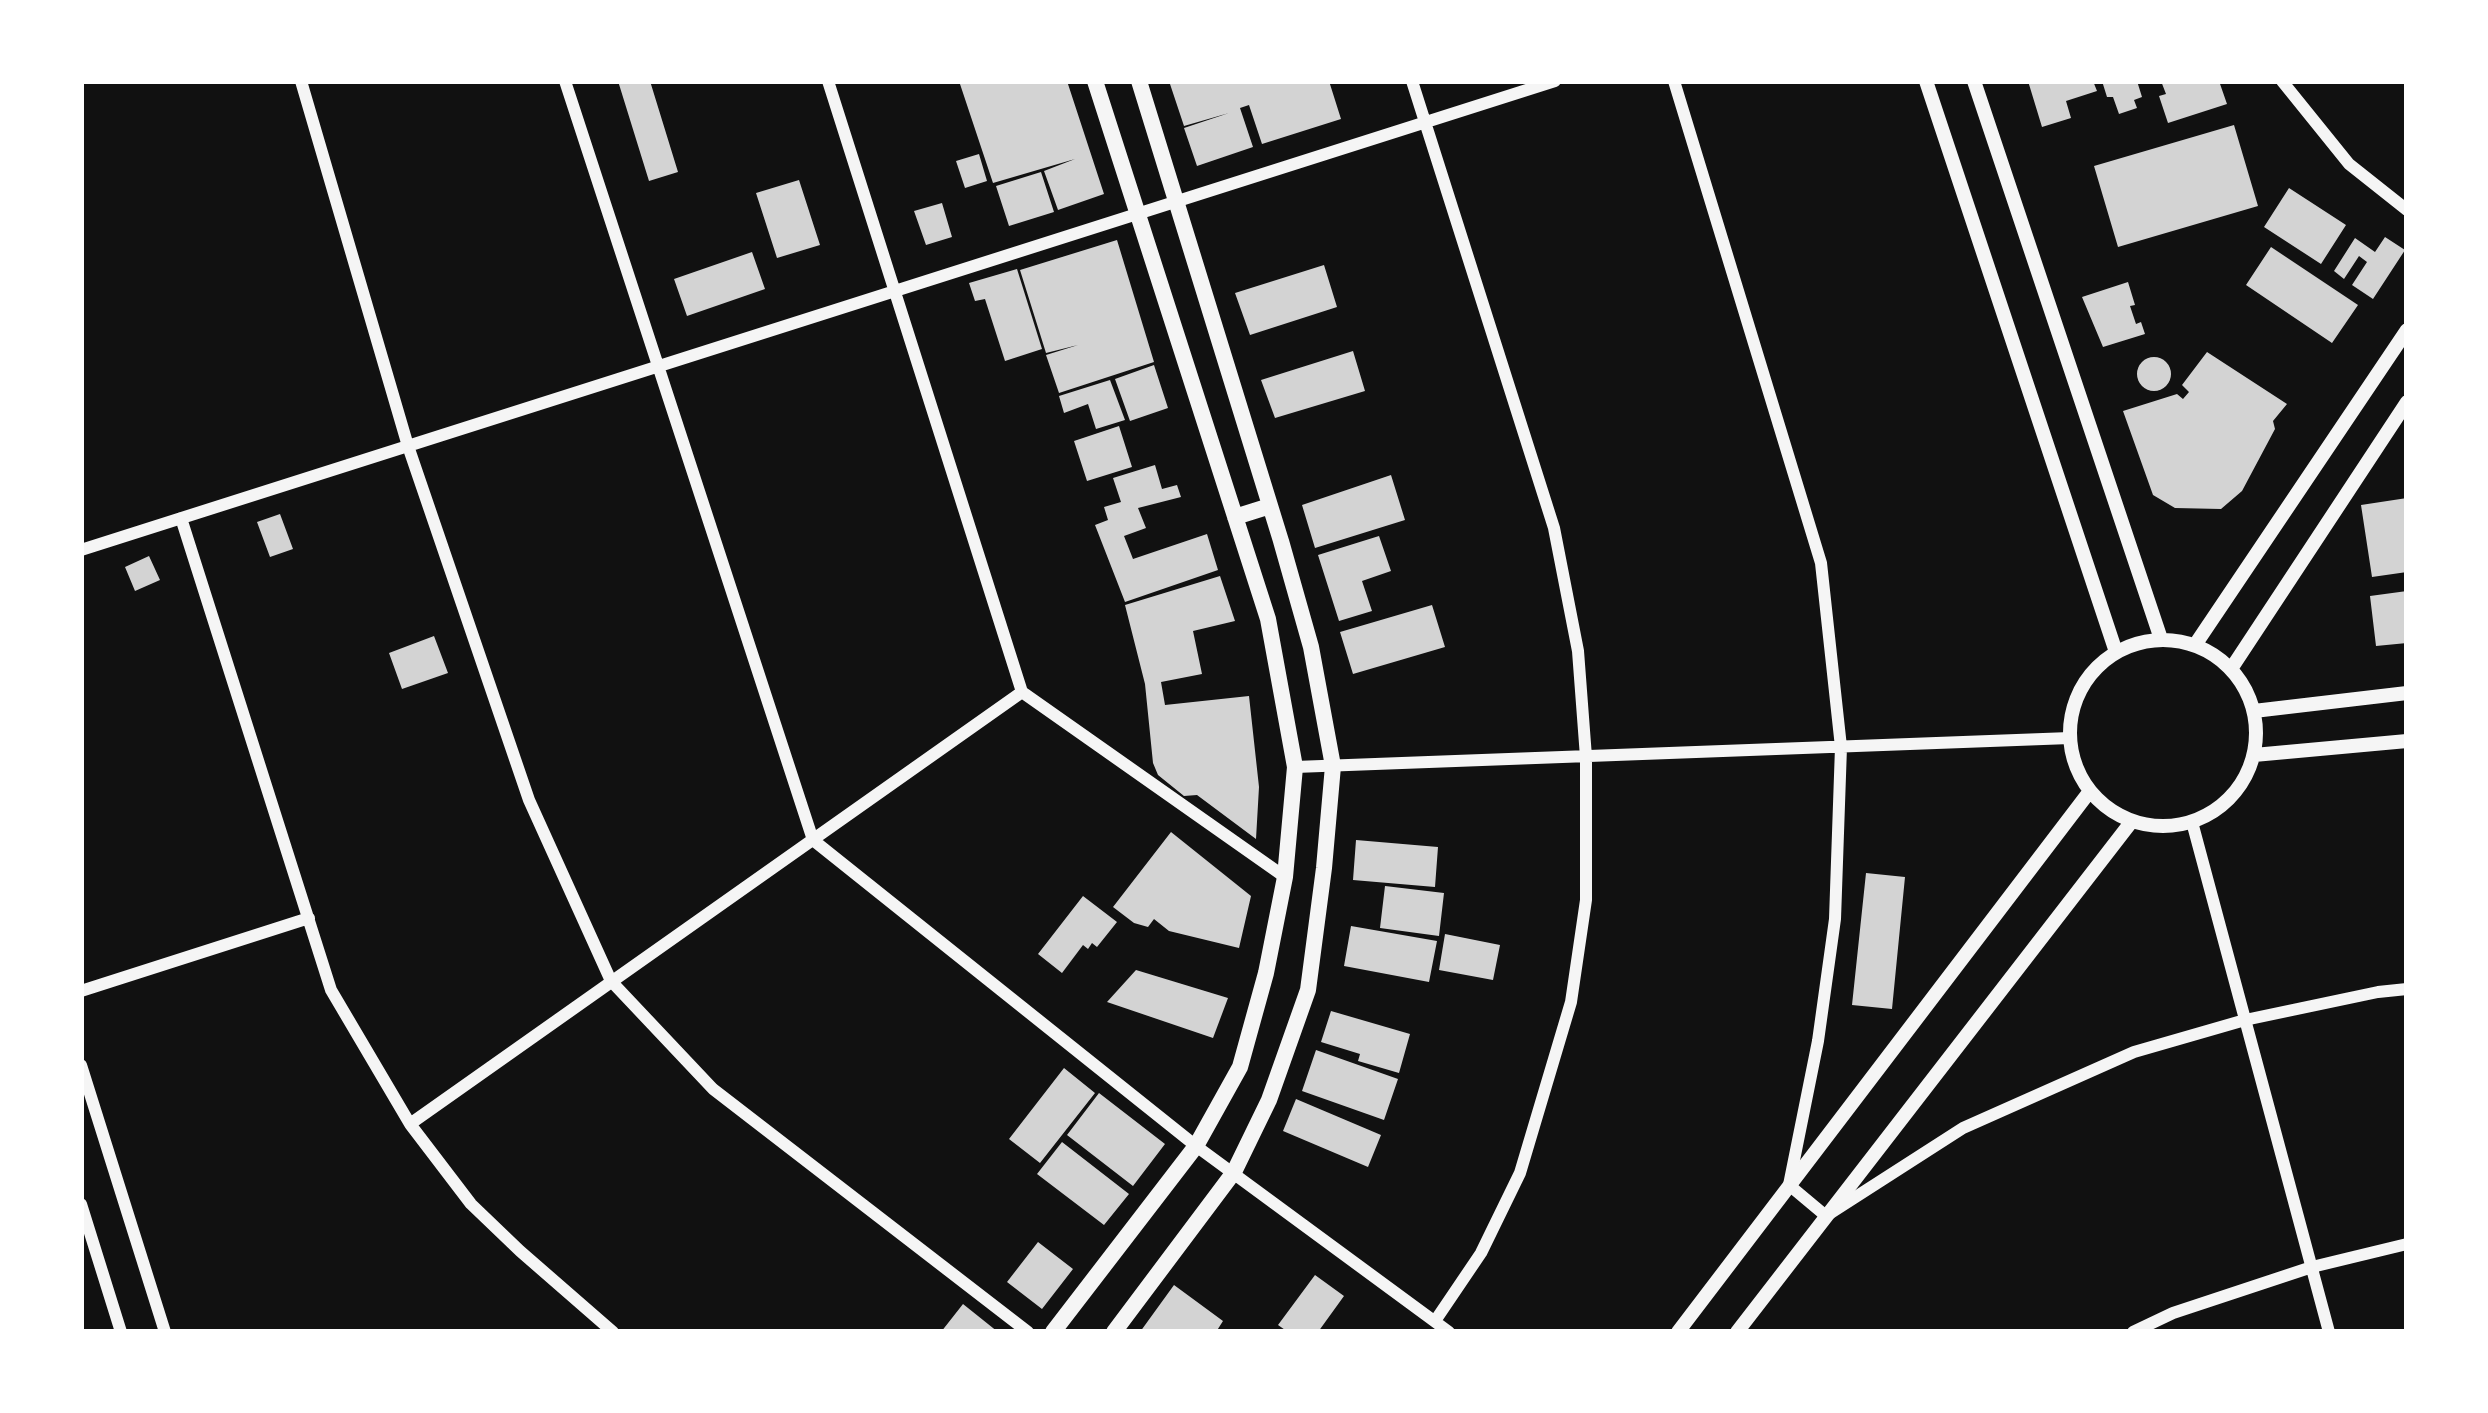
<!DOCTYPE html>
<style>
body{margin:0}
#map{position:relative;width:2488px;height:1413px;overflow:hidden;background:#111;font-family:"Titillium Web",sans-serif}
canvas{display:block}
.frame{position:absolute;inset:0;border:84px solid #fff;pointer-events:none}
</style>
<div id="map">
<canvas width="2488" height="1413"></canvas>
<div class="frame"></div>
</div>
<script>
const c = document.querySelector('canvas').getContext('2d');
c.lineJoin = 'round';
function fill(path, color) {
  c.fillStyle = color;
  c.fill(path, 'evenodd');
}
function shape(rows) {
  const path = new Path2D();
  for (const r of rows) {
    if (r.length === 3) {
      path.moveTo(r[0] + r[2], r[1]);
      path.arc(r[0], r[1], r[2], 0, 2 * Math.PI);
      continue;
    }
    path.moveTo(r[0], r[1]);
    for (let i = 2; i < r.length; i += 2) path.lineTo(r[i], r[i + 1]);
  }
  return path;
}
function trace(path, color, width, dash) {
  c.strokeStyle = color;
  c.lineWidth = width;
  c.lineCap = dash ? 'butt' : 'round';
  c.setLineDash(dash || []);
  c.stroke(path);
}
const building = shape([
 [618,81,650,81,678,172,649,181],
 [959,81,1067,81,1104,194,1058,210,1044,171,1075,159,993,183],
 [1180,81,1329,81,1341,119,1262,144,1249,105,1240,108,1253,147,1197,166,1184,128,1229,113,1184,126,1170,84],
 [2028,81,2093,81,2097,91,2066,101,2071,118,2042,127],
 [2102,81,2137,81,2142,97,2134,100,2137,108,2119,114,2113,97,2107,97],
 [2161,81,2219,81,2227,104,2168,123,2159,96,2166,94],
 [2234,125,2258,206,2118,247,2094,166],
 [979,154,987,181,965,188,956,161],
 [1041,172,1054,212,1009,226,996,186],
 [799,180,820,245,777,258,756,193],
 [2289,188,2346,225,2321,264,2264,227],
 [942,203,952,237,926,245,914,211],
 [2385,237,2405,250,2373,299,2352,285,2367,262,2359,256,2344,279,2334,271,2355,238,2375,252],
 [1117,240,1154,362,1059,393,1046,355,1078,345,1046,353,1020,270],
 [2271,247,2358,305,2332,343,2246,285],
 [752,252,765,289,687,316,674,279],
 [1324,265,1337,307,1250,335,1235,293],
 [1017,269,1042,349,1005,361,985,299,975,301,969,283],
 [2128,282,2135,305,2130,306,2136,324,2141,322,2145,334,2103,347,2082,297],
 [1353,351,1365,391,1275,418,1261,380],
 [2207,352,2287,404,2273,421,2275,429,2242,491,2221,509,2175,508,2153,495,2123,411,2177,394,2183,399,2189,392,2182,385],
 [2154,374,17],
 [1154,365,1168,408,1130,421,1115,379],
 [1110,380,1125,420,1096,429,1088,404,1064,413,1059,396],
 [1119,426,1132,467,1087,481,1074,441],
 [1155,465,1162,489,1177,485,1181,497,1138,508,1146,528,1124,536,1133,559,1207,534,1218,570,1125,602,1095,525,1108,520,1104,507,1121,502,1113,478],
 [1391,475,1405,520,1315,548,1302,505],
 [2407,498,2407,572,2372,577,2361,505],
 [280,514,293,549,270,557,257,522],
 [1379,536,1391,571,1362,581,1372,611,1339,621,1318,555],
 [149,556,160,580,135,591,125,567],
 [1220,576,1235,621,1193,631,1202,674,1161,682,1165,705,1249,696,1259,787,1256,839,1197,795,1184,796,1158,775,1153,763,1145,684,1125,605],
 [2407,591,2407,643,2376,646,2370,596],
 [1432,605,1445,647,1353,674,1340,632],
 [434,636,448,673,402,689,389,653],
 [1171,832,1251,896,1239,948,1169,931,1154,919,1148,927,1134,923,1113,907],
 [1356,840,1438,847,1435,887,1353,880],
 [1866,873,1905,877,1892,1009,1852,1005],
 [1385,886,1444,893,1439,936,1380,928],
 [1083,896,1117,922,1097,947,1092,943,1088,949,1083,945,1062,973,1038,954],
 [1351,926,1437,941,1429,982,1344,966],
 [1445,934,1500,945,1493,980,1439,970],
 [1136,970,1228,998,1213,1038,1107,1002],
 [1331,1011,1410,1034,1399,1073,1358,1061,1360,1054,1321,1042],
 [1316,1050,1398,1079,1384,1120,1302,1091],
 [1064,1068,1095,1093,1040,1163,1009,1139],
 [1099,1093,1165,1144,1133,1186,1067,1135],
 [1296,1099,1381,1135,1368,1167,1283,1131],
 [1062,1142,1129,1194,1104,1225,1037,1174],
 [1038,1242,1073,1269,1042,1309,1007,1282],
 [1315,1275,1344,1296,1318,1332,1288,1332,1278,1325],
 [1174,1285,1223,1321,1216,1332,1140,1332],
 [963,1304,998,1332,941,1332]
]);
const minor = shape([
 [301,81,408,446,529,800,611,981,713,1089,1028,1332],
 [565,81,813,840,1196,1146,1449,1332],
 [828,81,1022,692,1285,877],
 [1412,81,1554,528,1578,651,1586,757,1586,900,1571,1002,1520,1173,1481,1253,1435,1321],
 [1674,81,1821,563,1841,747,1835,919,1818,1041,1789,1185,1826,1216,1963,1128,2134,1052,2245,1020,2378,992,2407,989],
 [2282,81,2349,164,2407,210],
 [181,518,331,990,410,1124,471,1204,520,1251,613,1332],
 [81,550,1555,81],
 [1295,767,2070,738],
 [2192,822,2329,1332],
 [81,991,309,918],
 [81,1065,165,1332],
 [410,1124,1022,692],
 [81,1204,121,1332],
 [2133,1332,2173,1313,2312,1267,2407,1244]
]);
const tertiary = shape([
 [1926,81,2116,652],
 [1974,81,2161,639],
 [2163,733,93],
 [2195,645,2407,330],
 [2231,669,2407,402],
 [2254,711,2407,693],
 [2254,755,2407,741],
 [1678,1332,2090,791],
 [1737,1332,2132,821]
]);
const secondary = shape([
 [1235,517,1270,506],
 [1053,1332,1196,1146,1240,1067,1266,973,1285,877,1295,767,1268,619,1095,81],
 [1114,1332,1234,1172,1269,1100,1308,990,1324,868,1333,766,1311,647,1281,541,1139,81]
]);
fill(building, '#d3d3d3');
trace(minor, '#f5f5f5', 12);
trace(tertiary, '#f5f5f5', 14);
trace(secondary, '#f5f5f5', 16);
</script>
